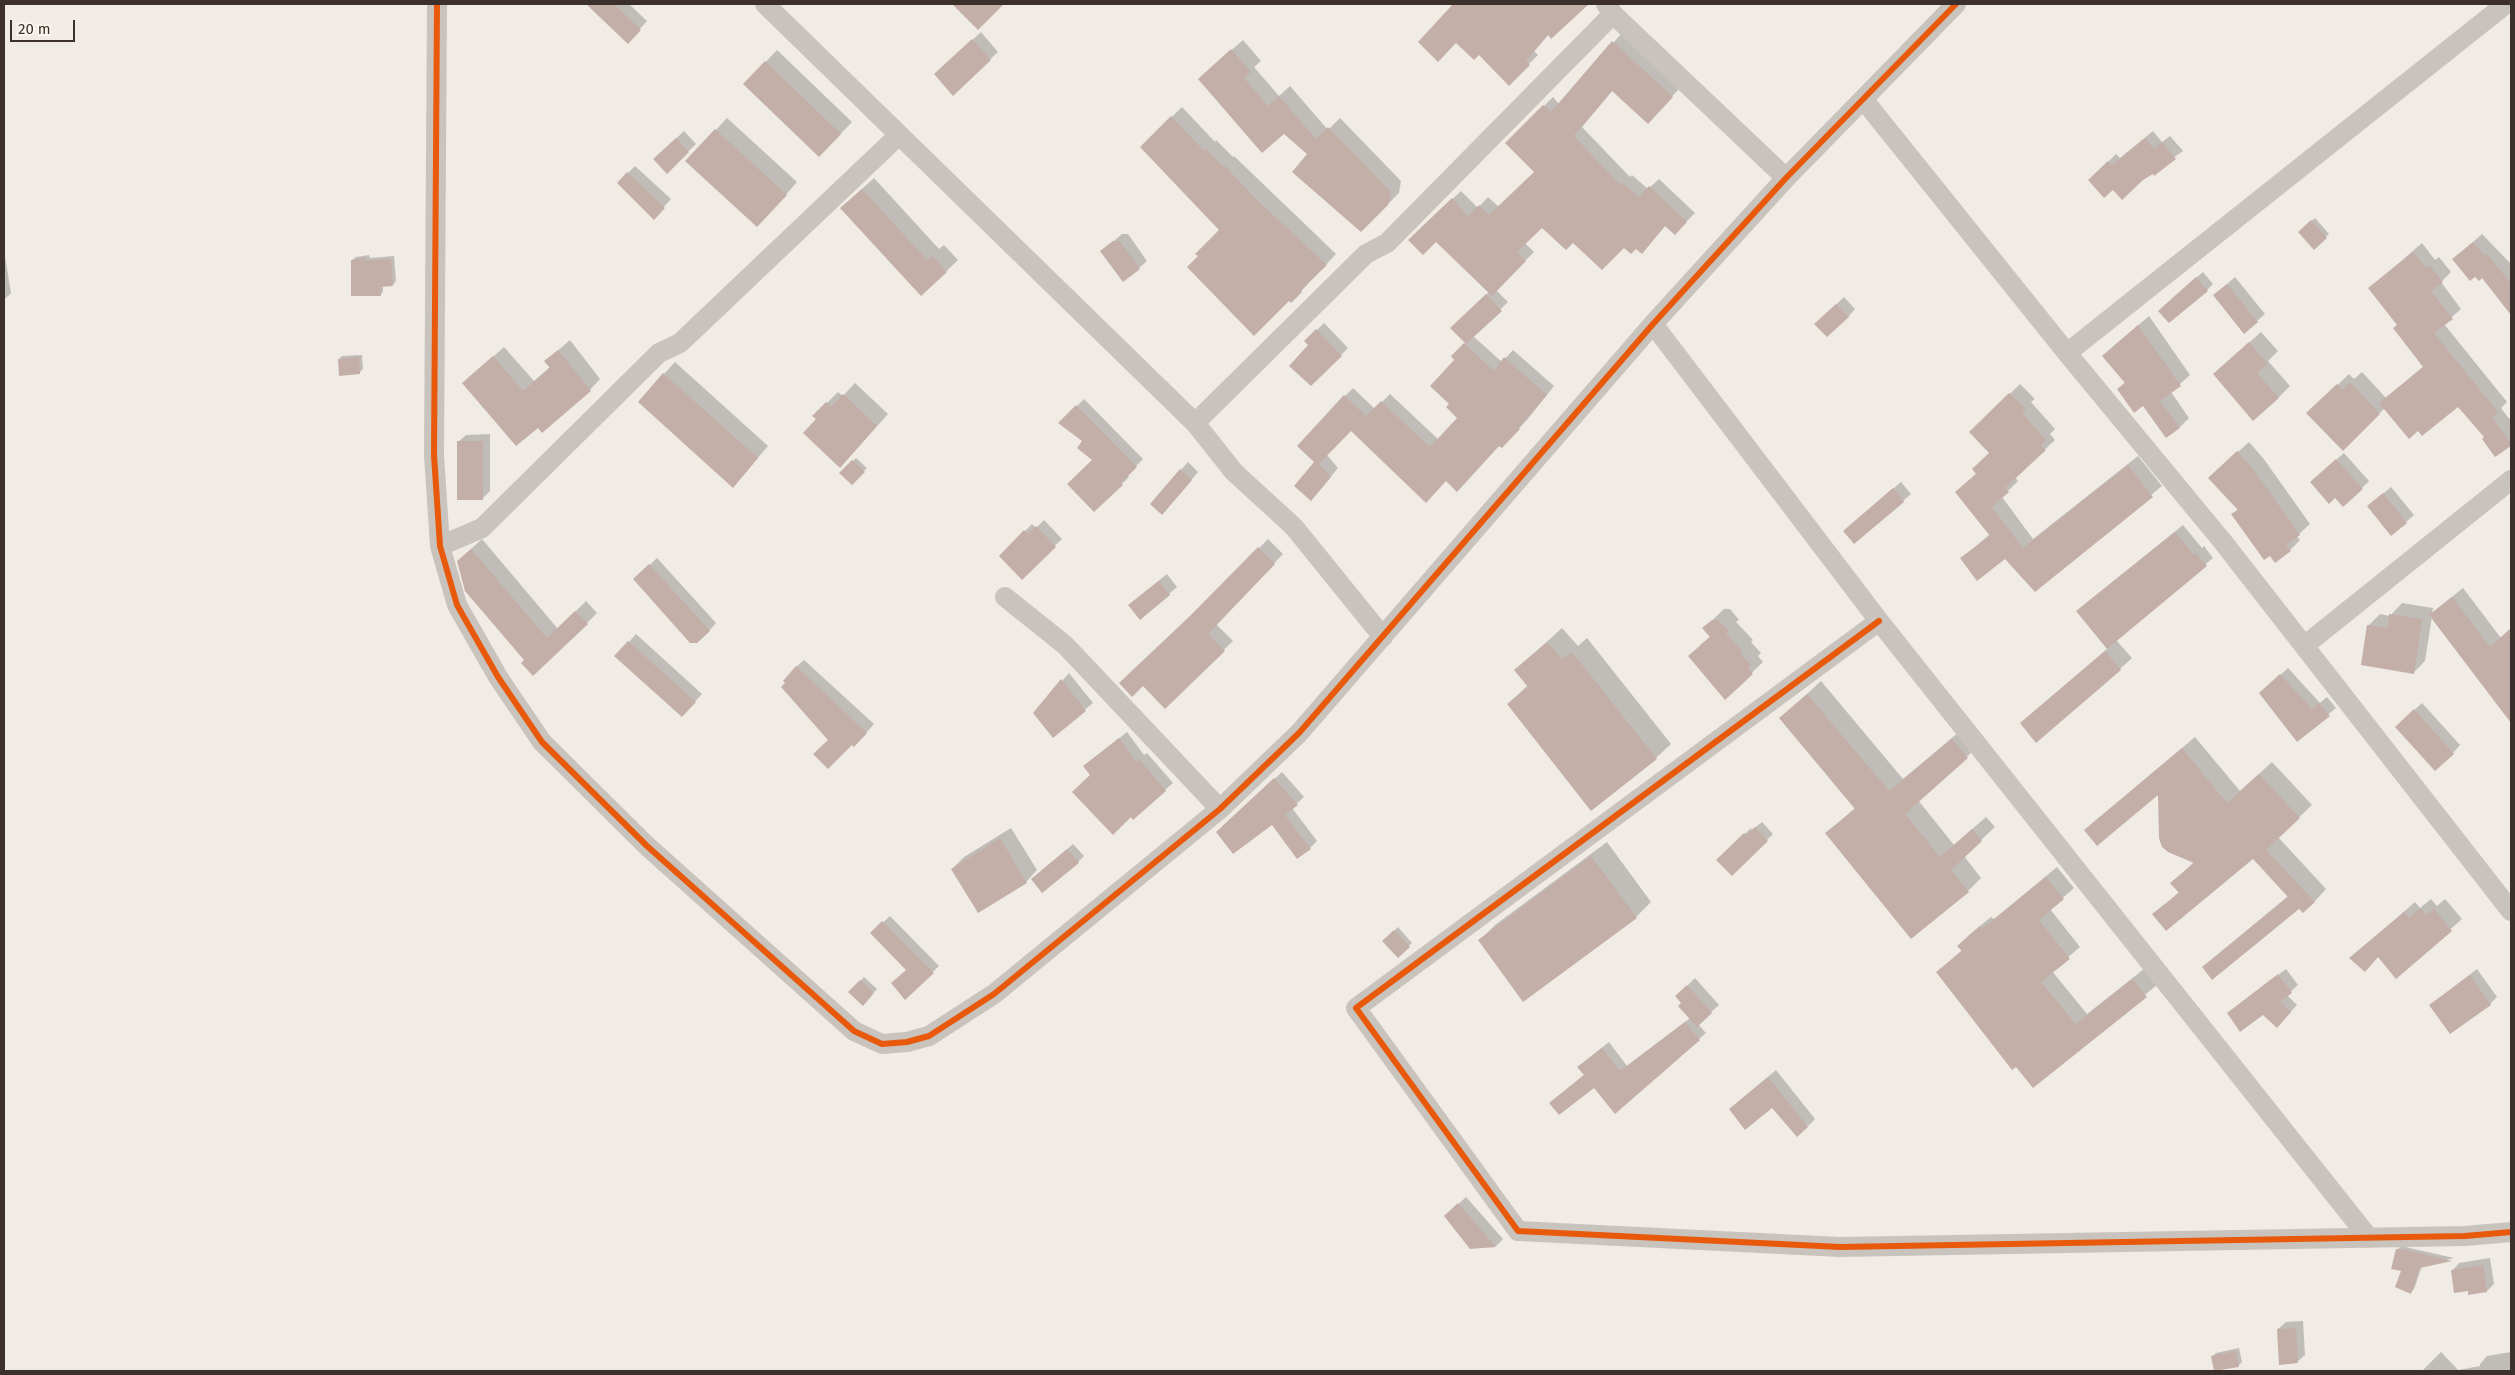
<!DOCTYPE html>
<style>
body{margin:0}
#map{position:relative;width:2515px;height:1375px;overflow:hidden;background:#f0ebe5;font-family:"Fira Sans",sans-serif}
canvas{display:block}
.frame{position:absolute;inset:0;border:5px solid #3b302b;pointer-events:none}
.scale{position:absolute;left:10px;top:20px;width:65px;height:22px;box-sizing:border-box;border:2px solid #3b302b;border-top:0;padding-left:6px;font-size:15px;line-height:18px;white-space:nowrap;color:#3b302b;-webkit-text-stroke:4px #fbf5ee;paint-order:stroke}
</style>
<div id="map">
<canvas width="2515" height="1375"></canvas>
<div class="frame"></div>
<div class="scale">20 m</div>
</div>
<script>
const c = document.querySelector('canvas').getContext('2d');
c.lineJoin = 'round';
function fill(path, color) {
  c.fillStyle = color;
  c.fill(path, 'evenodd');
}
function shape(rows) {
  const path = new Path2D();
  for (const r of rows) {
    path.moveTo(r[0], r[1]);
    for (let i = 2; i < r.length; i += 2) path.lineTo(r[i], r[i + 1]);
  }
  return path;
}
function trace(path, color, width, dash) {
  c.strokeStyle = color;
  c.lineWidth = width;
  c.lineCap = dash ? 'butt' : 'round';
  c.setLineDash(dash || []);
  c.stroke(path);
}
const shadow = shape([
 [598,4,629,4,647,21,628,42,593,9],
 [1455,4,1585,4,1549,34,1534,51,1538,55,1509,84,1479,54,1456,41,1419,42],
 [981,32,998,52,953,94,943,67],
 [1622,33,1680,88,1656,113,1613,90,1582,127,1630,177,1632,175,1648,189,1659,179,1695,213,1675,233,1666,225,1650,243,1636,247,1573,242,1542,226,1525,243,1534,252,1496,290,1508,302,1473,336,1502,362,1513,350,1554,386,1527,420,1502,447,1500,445,1446,480,1351,429,1327,455,1338,468,1319,491,1316,462,1345,396,1353,388,1375,409,1390,394,1439,440,1459,418,1451,404,1456,359,1453,356,1466,342,1452,328,1489,292,1436,240,1418,231,1461,191,1478,208,1488,197,1499,207,1535,172,1507,143,1553,97,1559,104],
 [1243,40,1261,61,1254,67,1279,96,1290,86,1328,130,1340,118,1401,181,1399,193,1361,231,1309,154,1211,68],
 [777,50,852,122,831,144,745,84],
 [1182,107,1215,142,1216,140,1233,157,1234,156,1336,254,1291,302,1141,147],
 [727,118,797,182,769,214,687,161],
 [684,131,696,144,667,172,655,159],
 [2153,131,2162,142,2170,136,2183,151,2153,172,2097,173,2116,154,2120,158],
 [635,166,671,199,661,210,618,183],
 [874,178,939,249,944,245,958,260,922,295,853,197],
 [2315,218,2329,234,2314,248,2300,232],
 [1122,234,1128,234,1147,261,1139,268,1102,251],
 [2482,234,2511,264,2511,313,2483,276,2454,259],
 [2422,243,2435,260,2439,257,2451,272,2441,282,2461,309,2444,324,2507,402,2501,408,2511,421,2511,444,2496,456,2485,437,2458,405,2419,430,2385,408,2343,449,2308,413,2349,374,2354,379,2362,372,2386,398,2424,366,2398,324,2370,288],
 [4,250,11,293,4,300],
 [369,255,370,258,394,256,396,281,393,285,383,286,383,292,380,295,352,261,356,257],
 [2203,272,2213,284,2207,290,2166,304],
 [2235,277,2265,314,2257,321,2215,295],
 [1844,297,1855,309,1848,317,1824,316],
 [2149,316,2190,375,2171,392,2189,418,2179,428,2119,389,2126,381,2114,346],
 [1324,323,1348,348,1311,385,1310,345,1306,341],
 [2261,332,2278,351,2268,361,2290,386,2278,398,2226,363],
 [570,340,600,379,590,390,538,426,463,383,504,347,534,381,550,367,546,361],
 [362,355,363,369,359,373,339,359,342,356],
 [675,362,768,446,744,474,664,374],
 [855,383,888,414,851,455,814,416,838,392,843,396],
 [2020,384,2035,399,2031,402,2055,429,2050,434,2055,440,2015,477,2018,481,2002,497,2033,539,2138,456,2162,486,2035,591,2005,558,1962,558,1990,534,1956,492,1977,473,1991,452,1971,432],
 [1084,399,1143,459,1127,475,1129,477,1094,511,1094,460,1084,441,1060,423],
 [490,434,490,491,482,499,458,442,466,435],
 [2249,442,2263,458,2310,524,2297,536,2300,540,2290,550,2271,554,2232,515,2238,509,2221,467],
 [2344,453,2369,481,2362,488,2319,475],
 [856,458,867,468,852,483,841,473],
 [1188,462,1198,472,1170,505,1181,470],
 [1901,482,1911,494,1903,501,1844,531],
 [2391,487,2414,515,2406,522,2377,499],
 [1044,520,1062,539,1022,578,1001,556,1032,524,1036,528],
 [2183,525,2202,548,2204,546,2213,558,2116,640,2132,658,2120,669,2021,723,2108,648,2085,604],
 [482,539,558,629,586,601,597,613,587,623,526,660,458,561],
 [1268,539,1283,554,1216,624,1233,641,1165,707,1198,610],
 [657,558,716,623,709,631,635,579],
 [1167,574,1177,587,1169,594,1137,598],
 [2463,588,2501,638,2511,628,2511,702,2502,709,2432,616,2425,661,2414,672,2368,626,2380,614,2390,616,2402,603,2433,608,2432,613],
 [1724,609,1730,609,1739,620,1736,622,1753,640,1751,642,1761,653,1758,656,1763,662,1725,698,1700,645,1711,636,1704,628],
 [1562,628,1578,646,1587,638,1671,744,1656,758,1508,704,1528,685,1516,670],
 [636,634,702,694,689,708,629,642],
 [804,660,874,724,862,738,852,743,829,740,796,667],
 [2288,668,2320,703,2327,697,2336,708,2297,740,2268,686],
 [1069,673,1093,703,1053,736,1035,713],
 [1821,681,1903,779,1966,726,1981,744,1918,800,1954,845,1986,817,1995,827,1964,856,1981,878,1968,891,1827,833,1856,807,1781,718],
 [2422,703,2460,745,2453,753,2404,720],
 [1127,732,1144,755,1147,753,1173,783,1133,818,1085,766],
 [2195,737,2240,791,2272,762,2312,805,2278,837,2326,889,2314,902,2299,907,2203,967,2288,896,2253,858,2154,914,2179,892,2172,883,2194,862,2160,792,2085,830],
 [1282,772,1304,797,1292,808,1317,841,1310,848,1272,823,1225,825],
 [1762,822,1773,834,1732,874,1718,860,1751,828,1752,830],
 [1011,828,1037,870,1026,882,952,869,964,857],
 [1607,842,1651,902,1636,917,1480,940,1495,925],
 [1073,844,1084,856,1078,862,1039,874],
 [2057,867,2074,888,2050,909,2080,947,2052,971,2087,1014,2144,969,2157,985,2033,1086,1937,972,1962,950,1959,946,1969,935,1991,917,1994,919],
 [2431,899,2437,906,2445,899,2462,919,2396,977,2379,956,2365,971,2351,958,2415,902,2420,908],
 [890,916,939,966,906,998,908,969,872,933],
 [1398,927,1412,943,1398,956,1384,941],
 [2286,969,2298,985,2287,995,2297,1005,2284,1019,2263,1013,2228,1013],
 [2477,969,2497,997,2490,1004,2430,1005],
 [864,977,877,989,863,1004,850,992],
 [1695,978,1719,1005,1698,1024,1706,1033,1699,1039,1594,1087,1550,1103,1585,1074,1585,1061,1609,1042,1627,1066,1690,1018,1677,996],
 [1776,1070,1815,1119,1808,1126,1772,1106,1738,1102],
 [1466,1197,1503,1239,1496,1246,1471,1248,1446,1216],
 [2401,1246,2454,1258,2422,1266,2414,1289,2411,1292,2397,1250],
 [2490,1258,2494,1284,2487,1291,2469,1290,2452,1271,2459,1263],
 [2303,1321,2305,1355,2297,1362,2278,1329,2286,1322],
 [2239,1348,2242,1362,2238,1366,2213,1356,2216,1353],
 [2441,1352,2458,1370,2480,1366,2480,1364,2487,1356,2511,1352,2511,1371,2422,1371]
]);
const building = shape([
 [586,4,614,4,641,30,628,44],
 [952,4,1004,4,978,30],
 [1453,4,1589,4,1551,39,1548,35,1526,61,1530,65,1509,86,1479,55,1474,60,1456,43,1438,62,1418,42],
 [972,39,991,60,953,96,934,74],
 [1612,41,1673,97,1648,124,1612,91,1574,136,1620,185,1622,183,1639,197,1649,186,1687,222,1675,235,1665,226,1642,254,1636,249,1631,254,1624,248,1602,270,1573,243,1566,250,1542,228,1517,252,1526,261,1492,296,1436,242,1423,255,1408,240,1452,198,1468,216,1479,205,1489,215,1534,172,1505,143,1543,105,1551,112],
 [1231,49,1251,72,1244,78,1268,106,1279,96,1316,139,1328,127,1391,192,1388,205,1361,232,1292,172,1307,154,1284,134,1262,153,1198,79],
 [765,61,841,134,819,157,743,84],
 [1171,116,1204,151,1206,149,1222,166,1224,165,1256,199,1327,265,1301,290,1302,292,1291,303,1289,301,1254,336,1187,267,1198,256,1195,254,1219,230,1140,147],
 [715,129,787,195,757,227,685,161],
 [676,138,689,152,667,174,653,159],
 [2145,138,2154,149,2162,142,2176,159,2154,176,2153,174,2143,180,2122,200,2113,190,2104,198,2088,180,2108,161,2112,165],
 [627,172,665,208,654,220,617,183],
 [862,189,927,260,932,256,947,272,921,296,840,208],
 [2311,220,2327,238,2314,250,2298,232],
 [1113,241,1120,241,1140,269,1123,282,1100,251],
 [2473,242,2485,256,2487,254,2511,283,2511,315,2482,278,2479,281,2475,277,2470,281,2452,259],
 [2413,252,2426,268,2429,265,2443,282,2431,291,2453,319,2434,333,2498,412,2492,418,2511,443,2511,446,2495,457,2482,439,2484,437,2458,407,2422,436,2418,431,2409,439,2379,403,2423,367,2393,328,2397,325,2368,288],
 [366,257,366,261,391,259,393,286,380,287,381,296,351,296,351,260],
 [2196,277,2208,291,2169,323,2158,311],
 [2227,284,2258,322,2244,334,2213,295],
 [1486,294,1502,311,1466,344,1450,328],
 [1836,304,1849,317,1827,337,1814,324],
 [2138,325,2181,386,2160,401,2180,428,2166,438,2143,406,2134,413,2117,389,2125,383,2102,356],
 [1316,329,1342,356,1311,386,1289,366,1308,345,1304,341],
 [2249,342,2268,364,2257,373,2279,398,2253,421,2213,374],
 [1464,343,1494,371,1504,357,1547,395,1518,428,1520,429,1502,448,1499,446,1457,492,1446,481,1426,503,1351,431,1319,464,1331,477,1311,501,1294,486,1314,462,1297,446,1344,395,1366,416,1381,401,1430,447,1457,418,1446,407,1449,404,1430,386,1454,360,1451,356],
 [558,350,591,391,542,433,538,428,516,446,462,383,493,356,523,391,550,368,544,361],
 [359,357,360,374,339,376,338,359],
 [663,373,758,458,733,488,638,402],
 [2350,382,2380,414,2343,451,2306,413,2337,384,2342,390],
 [2009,393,2026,409,2022,413,2046,440,2041,445,2046,450,2005,488,2009,492,1992,507,2023,548,2128,465,2153,497,2035,592,2005,559,1977,581,1960,558,1990,536,1955,492,1976,474,1972,469,1989,453,1969,432],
 [843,394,877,426,840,468,803,433,816,419,812,416,826,402,831,407],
 [1076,405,1137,467,1121,483,1123,485,1094,512,1067,484,1092,460,1077,448,1082,441,1058,423],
 [457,441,483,441,483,500,457,500],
 [2237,451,2253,469,2300,535,2286,545,2291,551,2275,563,2270,556,2264,560,2231,514,2238,510,2208,478],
 [2336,459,2363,489,2343,507,2335,498,2329,504,2310,482],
 [852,460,865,472,852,485,839,473],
 [1180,469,1192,480,1162,515,1150,504],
 [1893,488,1904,502,1854,544,1843,531],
 [2383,493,2407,523,2391,536,2367,506],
 [1036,526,1056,547,1022,580,999,556,1024,530,1028,534],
 [2175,532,2194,555,2196,553,2207,566,2107,649,2076,611],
 [1258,547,1275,564,1208,634,1225,651,1165,709,1143,686,1132,697,1119,683,1190,616],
 [471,549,547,638,575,611,588,624,533,676,521,663,524,660,465,591,457,561],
 [649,564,710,631,697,643,690,643,633,579],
 [1159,581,1170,595,1140,620,1128,605],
 [2452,597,2490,647,2511,628,2511,723,2429,615],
 [2389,614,2422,619,2414,674,2361,665,2367,625,2388,628],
 [1712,620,1718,620,1729,631,1726,634,1743,652,1741,654,1751,665,1748,668,1753,674,1725,700,1688,656,1710,637,1702,628],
 [628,641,696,702,682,717,614,656],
 [1547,642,1562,659,1572,652,1657,759,1591,811,1507,704,1528,687,1514,670],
 [2105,651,2121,670,2036,743,2020,723],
 [796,666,867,733,854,747,852,745,828,769,813,754,828,740,781,687,785,683,783,681],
 [2280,674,2312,709,2319,703,2330,716,2297,742,2259,693],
 [1061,679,1086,711,1053,738,1033,713],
 [1807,694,1889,791,1952,739,1968,758,1905,814,1940,857,1972,829,1982,841,1951,870,1969,892,1911,939,1825,833,1855,809,1779,718],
 [2414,709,2454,754,2435,771,2395,727],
 [1119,738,1136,762,1139,759,1166,791,1133,820,1131,817,1113,835,1072,792,1090,775,1083,766],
 [2182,748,2227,803,2259,774,2300,818,2266,850,2315,902,2303,913,2299,909,2212,980,2202,967,2288,897,2253,859,2166,931,2152,914,2179,893,2170,883,2194,863,2168,852,2162,847,2159,838,2158,795,2097,846,2084,830],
 [1274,778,1298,805,1285,815,1311,849,1297,859,1272,825,1233,854,1216,832],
 [1755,827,1768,841,1732,876,1716,860,1744,833,1746,835],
 [1000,838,1027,883,978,913,951,869],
 [1067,849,1079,863,1042,893,1031,879],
 [1591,856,1637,918,1523,1002,1478,940],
 [2046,877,2064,899,2039,920,2070,959,2041,982,2076,1024,2132,979,2147,997,2033,1088,2016,1067,2012,1070,1936,972,1962,951,1957,946,1980,926,1982,929],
 [2420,908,2426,915,2434,909,2452,931,2396,979,2378,957,2365,972,2349,958,2404,912,2409,918],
 [882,921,934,973,905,1000,891,983,906,970,870,933],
 [1394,930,1410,947,1398,958,1382,941],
 [2278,974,2292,993,2280,1002,2291,1012,2277,1028,2263,1015,2240,1032,2227,1013],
 [2470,975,2491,1005,2450,1034,2429,1005],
 [860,980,874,993,863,1006,848,992],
 [1687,985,1712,1013,1697,1027,1678,1006,1681,1003,1675,996],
 [1685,1022,1700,1040,1615,1114,1594,1088,1559,1115,1549,1103,1584,1075,1577,1067,1602,1048,1620,1071],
 [1768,1077,1808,1127,1797,1137,1772,1108,1745,1130,1729,1109],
 [1458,1203,1496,1247,1470,1249,1444,1216],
 [2396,1249,2402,1249,2452,1261,2420,1268,2411,1294,2395,1287,2401,1271,2391,1269],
 [2483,1265,2487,1292,2468,1295,2468,1291,2454,1293,2451,1270],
 [2296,1328,2298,1363,2279,1365,2277,1329],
 [2236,1351,2239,1367,2214,1371,2211,1356]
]);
const street = shape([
 [437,4,434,455,440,546,457,605,498,677,542,742,647,846,854,1031,882,1044,907,1042,929,1036,994,994,1220,809,1299,733,1653,324,1786,178,1956,4],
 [765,4,1195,423,1234,472,1294,527,1383,637],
 [1606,4,1613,14,1786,178],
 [1863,99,2067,353,2223,542,2511,911],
 [1653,324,1879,621,2369,1238],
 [2067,353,2506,4],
 [1195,423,1366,254,1387,243,1613,14],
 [440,546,482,528,659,353,680,343,899,135],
 [1005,597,1065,645,1220,809],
 [1879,621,1356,1008,1518,1231,1840,1247,2465,1236,2511,1232],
 [2304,646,2511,480]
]);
const cycleway = shape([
 [437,4,434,455,440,546,457,605,498,677,542,742,647,846,854,1031,882,1044,907,1042,929,1036,994,994,1220,809,1299,733,1653,324,1786,178,1956,4],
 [1879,621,1356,1008,1518,1231,1840,1247,2465,1236,2511,1232]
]);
fill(shadow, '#0003');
fill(building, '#c3afa7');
trace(street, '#c9c3be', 20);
trace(cycleway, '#e8590c', 6);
</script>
